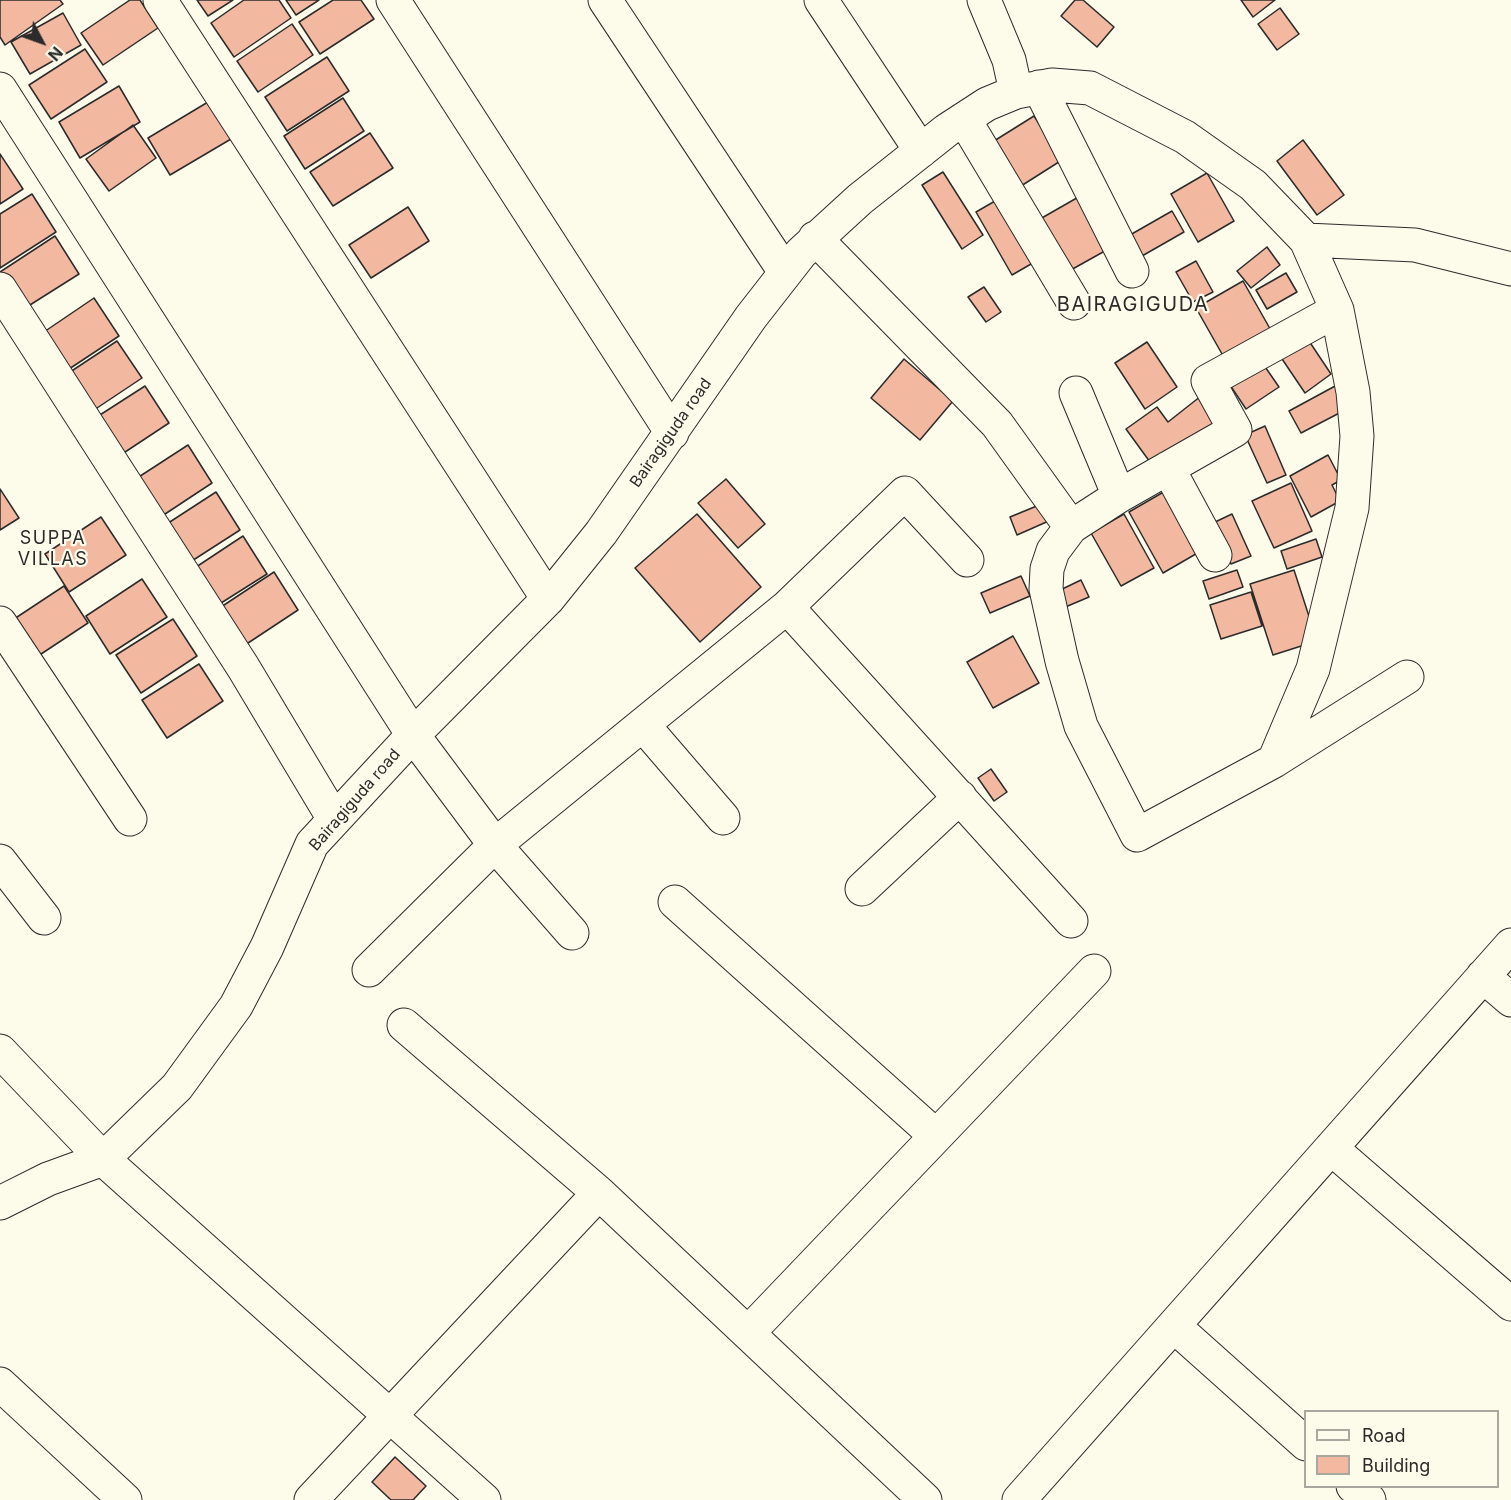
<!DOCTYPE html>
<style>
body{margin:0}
#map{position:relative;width:1511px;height:1500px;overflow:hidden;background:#fdfbea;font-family:Inter,sans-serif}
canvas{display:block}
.legend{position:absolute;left:1304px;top:1410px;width:195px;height:78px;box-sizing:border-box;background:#fdfbea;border:2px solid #a9a89e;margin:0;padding:8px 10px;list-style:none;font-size:18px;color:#2b2b2b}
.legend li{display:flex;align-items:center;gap:12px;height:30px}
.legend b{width:30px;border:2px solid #a9a89e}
.north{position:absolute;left:12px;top:12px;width:60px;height:60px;-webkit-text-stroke:4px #fdfbea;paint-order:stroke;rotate:131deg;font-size:16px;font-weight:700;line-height:24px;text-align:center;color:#2b2b2b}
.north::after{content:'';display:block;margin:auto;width:21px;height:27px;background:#2b2b2b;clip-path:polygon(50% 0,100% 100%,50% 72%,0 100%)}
</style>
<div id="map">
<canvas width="1511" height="1500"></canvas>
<ul class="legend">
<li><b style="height:8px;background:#fdfbea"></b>Road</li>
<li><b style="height:16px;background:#f2b8a0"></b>Building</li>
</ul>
<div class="north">N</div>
</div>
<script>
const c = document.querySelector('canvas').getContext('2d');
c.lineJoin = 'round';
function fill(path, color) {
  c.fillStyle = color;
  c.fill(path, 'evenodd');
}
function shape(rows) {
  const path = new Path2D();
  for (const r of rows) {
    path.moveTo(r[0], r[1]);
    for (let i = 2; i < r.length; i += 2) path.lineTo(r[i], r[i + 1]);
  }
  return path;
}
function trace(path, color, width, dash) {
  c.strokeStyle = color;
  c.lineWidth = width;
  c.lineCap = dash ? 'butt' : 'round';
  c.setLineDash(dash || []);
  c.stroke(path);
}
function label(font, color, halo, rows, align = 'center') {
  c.font = font + ' Inter,sans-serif';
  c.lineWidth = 4.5;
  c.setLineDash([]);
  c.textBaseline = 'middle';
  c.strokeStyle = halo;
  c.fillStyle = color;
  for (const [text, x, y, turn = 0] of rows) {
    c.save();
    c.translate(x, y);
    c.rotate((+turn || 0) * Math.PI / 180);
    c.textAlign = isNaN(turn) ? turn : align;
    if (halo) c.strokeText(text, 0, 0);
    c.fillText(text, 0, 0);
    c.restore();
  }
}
const building = shape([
 [0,0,60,0,63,4,5,45,0,37,0,0],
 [130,0,140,0,158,28,103,65,81,33,130,0],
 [197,0,233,0,208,16,197,0],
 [244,0,279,0,291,18,234,57,211,23,244,0],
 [286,0,319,0,296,15,286,0],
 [333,0,361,0,374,19,320,54,299,22,333,0],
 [1075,0,1083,0,1114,27,1097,47,1061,16,1075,0],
 [1241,0,1275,0,1253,17,1241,0],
 [1280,8,1299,34,1277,50,1258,24,1280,8],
 [63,13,81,45,30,74,11,42,63,13],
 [292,24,313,55,258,92,237,61,292,24],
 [85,49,107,82,51,119,29,85,85,49],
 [327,57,349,91,287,131,265,97,327,57],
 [119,86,140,122,80,158,59,122,119,86],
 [343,98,364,131,305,169,284,136,343,98],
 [208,102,231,139,170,175,148,138,208,102],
 [1034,116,1062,160,1021,186,994,141,1034,116],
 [133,125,156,158,109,191,86,159,133,125],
 [370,133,393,168,333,206,310,172,370,133],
 [1303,140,1344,195,1317,215,1277,161,1303,140],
 [0,154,23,189,0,204,0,154],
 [943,172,983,235,962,249,922,185,943,172],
 [1207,173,1234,221,1198,242,1171,194,1207,173],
 [32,194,56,232,0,268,0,214,32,194],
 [1082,195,1112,247,1069,271,1040,219,1082,195],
 [1002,197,1038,260,1012,275,976,212,1002,197],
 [408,207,429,241,371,278,349,245,408,207],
 [1172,211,1184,232,1135,260,1123,239,1172,211],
 [55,236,79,274,22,310,0,276,0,272,55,236],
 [1267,247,1280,265,1251,288,1237,271,1267,247],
 [1196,261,1213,292,1193,302,1176,272,1196,261],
 [1286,273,1297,292,1267,309,1256,290,1286,273],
 [1243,281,1273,334,1226,361,1196,308,1243,281],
 [984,287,1001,312,986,322,968,297,984,287],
 [94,298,119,336,63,373,38,336,94,298],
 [1303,332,1331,374,1305,393,1276,350,1303,332],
 [117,341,142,378,85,416,61,378,117,341],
 [1147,342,1177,387,1145,409,1115,363,1147,342],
 [1259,358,1279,387,1246,409,1226,379,1259,358],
 [904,359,953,401,920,440,871,398,904,359],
 [1337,385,1349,408,1301,433,1289,411,1337,385],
 [145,386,169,423,113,460,89,422,145,386],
 [1201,396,1224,425,1158,473,1126,429,1157,407,1168,422,1201,396],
 [1265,426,1286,475,1267,483,1245,435,1265,426],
 [188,445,212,483,156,520,131,482,188,445],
 [1328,455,1341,480,1332,485,1340,501,1311,517,1290,476,1328,455],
 [726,479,765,524,738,548,698,503,726,479],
 [1291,483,1312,531,1274,548,1252,501,1291,483],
 [0,489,19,518,0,530,0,489],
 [1167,490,1201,551,1163,573,1129,512,1167,490],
 [216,492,240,530,184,566,159,529,216,492],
 [1044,503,1051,520,1017,535,1010,517,1044,503],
 [697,514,761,587,700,642,635,568,697,514],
 [1124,514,1154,568,1121,586,1091,533,1124,514],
 [1232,514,1251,556,1231,564,1213,523,1232,514],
 [101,517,126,555,69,592,45,554,101,517],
 [243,536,267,574,210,610,187,573,243,536],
 [1316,539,1322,557,1287,569,1281,551,1316,539],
 [1237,570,1243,587,1209,599,1203,581,1237,570],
 [1294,570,1317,641,1273,655,1250,584,1294,570],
 [274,572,298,610,242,647,218,609,274,572],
 [1021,576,1030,596,990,613,981,593,1021,576],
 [142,579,167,617,110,654,86,616,142,579],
 [1081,580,1089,597,1063,608,1056,592,1081,580],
 [64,586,88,623,32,660,8,623,64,586],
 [1251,592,1262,626,1221,639,1210,605,1251,592],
 [173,619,197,656,141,693,116,655,173,619],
 [1013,636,1039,683,993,708,967,662,1013,636],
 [199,664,223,701,167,738,142,700,199,664],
 [991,769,1007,792,994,801,978,778,991,769],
 [395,1457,426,1486,413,1500,391,1500,372,1482,395,1457]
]);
const minor = shape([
 [160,0,548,599],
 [393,0,672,433],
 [605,0,785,272],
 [821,0,921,151],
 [984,0,1009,60,1016,92],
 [1039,87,1132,271],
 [0,89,413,735,495,845,572,933],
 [964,119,1074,303],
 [815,238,997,424,1071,527,1119,496,1235,430,1208,381,1337,310],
 [1306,240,1415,245,1511,269],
 [0,289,243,667,334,819],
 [1076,393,1119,496],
 [1168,468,1215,555],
 [1071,527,1053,551,1047,569,1046,589,1062,661,1081,726,1137,835,1274,761,1407,677],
 [787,607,1071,921],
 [0,623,130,819],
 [643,725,723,818],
 [0,861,44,918],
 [862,889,960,797],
 [675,902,936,1136],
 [369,970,495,845,787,607,905,493,967,560],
 [1483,976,1511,1000],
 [404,1025,599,1193,925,1500],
 [0,1051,103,1159,484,1500],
 [1331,1148,1511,1304],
 [0,1203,48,1179,103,1159,177,1087,236,1006,267,947,312,844,413,735,548,599,601,533,751,317,801,253,860,199,947,130,987,104,1016,92,1052,85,1090,88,1185,137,1253,185,1306,240,1337,310,1353,392,1357,436,1352,508,1313,669,1274,761],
 [1174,1326,1306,1444],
 [748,1333,1094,971],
 [0,1384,125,1500],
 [1353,1486,1369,1500],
 [311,1500,599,1193],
 [1019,1500,1511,945]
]);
const streetNames = [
 ["Bairagiguda road",671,433,-55],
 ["Bairagiguda road",355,800,-49]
];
const neighbourhoodNames = [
 ["SUPPA",53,539],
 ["VILLAS",53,560]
];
const quarterNames = [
 ["BAIRAGIGUDA",1133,305]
];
fill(building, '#f2b8a0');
trace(building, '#2b2b2b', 1.5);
trace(minor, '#2b2b2b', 35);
trace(minor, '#fdfbea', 33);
label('16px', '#2b2b2b', '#fdfbea', streetNames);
c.letterSpacing = '1.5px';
label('18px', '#2b2b2b', '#fdfbea', neighbourhoodNames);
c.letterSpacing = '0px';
c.letterSpacing = '1.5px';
label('20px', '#2b2b2b', '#fdfbea', quarterNames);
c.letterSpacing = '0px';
</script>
